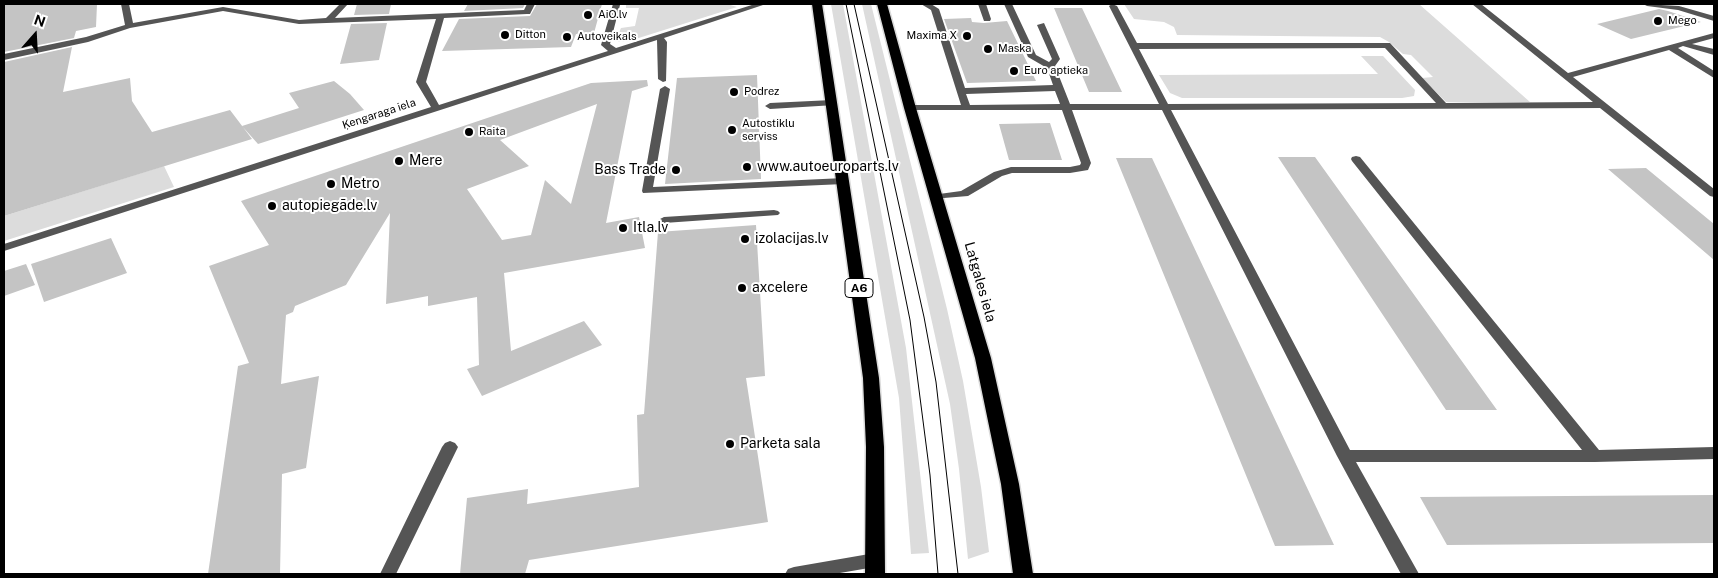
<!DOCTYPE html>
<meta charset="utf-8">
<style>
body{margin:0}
#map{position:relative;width:1718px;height:578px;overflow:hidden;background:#fff;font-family:"Public Sans",sans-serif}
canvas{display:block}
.frame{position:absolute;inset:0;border:5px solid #000;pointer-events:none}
.north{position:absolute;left:10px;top:10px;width:50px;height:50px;-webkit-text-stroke:4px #fff;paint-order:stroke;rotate:19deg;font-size:14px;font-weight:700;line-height:20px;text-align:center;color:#000}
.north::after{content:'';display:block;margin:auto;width:18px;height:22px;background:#000;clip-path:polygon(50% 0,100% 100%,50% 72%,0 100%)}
</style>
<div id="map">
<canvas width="1718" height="578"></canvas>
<div class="frame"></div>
<div class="north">N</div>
</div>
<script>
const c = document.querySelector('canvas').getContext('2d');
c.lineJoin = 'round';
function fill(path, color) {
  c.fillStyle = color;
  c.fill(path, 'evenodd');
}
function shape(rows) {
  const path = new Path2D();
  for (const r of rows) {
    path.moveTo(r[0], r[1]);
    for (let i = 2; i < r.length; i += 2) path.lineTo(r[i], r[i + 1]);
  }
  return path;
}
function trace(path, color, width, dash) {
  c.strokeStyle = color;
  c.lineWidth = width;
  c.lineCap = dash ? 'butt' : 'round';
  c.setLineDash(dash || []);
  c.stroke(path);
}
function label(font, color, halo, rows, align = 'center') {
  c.font = font + ' "Public Sans",sans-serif';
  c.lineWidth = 4;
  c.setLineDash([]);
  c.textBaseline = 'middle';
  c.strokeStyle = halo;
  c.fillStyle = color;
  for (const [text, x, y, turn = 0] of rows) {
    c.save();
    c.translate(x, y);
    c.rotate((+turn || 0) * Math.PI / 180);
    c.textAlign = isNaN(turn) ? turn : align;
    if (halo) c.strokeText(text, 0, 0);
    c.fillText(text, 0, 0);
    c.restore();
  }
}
const green = shape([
 [626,4,727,4,737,7,626,42,618,42,616,39,621,28,635,26,639,8,626,8],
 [831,4,843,4,906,348,929,553,911,554,899,398],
 [862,4,871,4,947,309,963,381,981,487,989,552,968,559,959,469,950,404],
 [1117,4,1419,4,1530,102,1446,102,1422,78,1433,77,1411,55,1403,54,1389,42,1380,37,1177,35,1174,27,1164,22,1134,19,1124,4],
 [1361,56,1383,56,1415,90,1414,96,1402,98,1182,98,1170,93,1159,75,1378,74],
 [164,166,174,187,4,241,4,216]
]);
const building = shape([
 [4,4,97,4,96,27,76,31,74,38,4,52],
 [357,4,391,4,389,14,354,15],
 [468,4,525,4,523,8,464,11],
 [537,4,602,4,594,33,576,34,571,47,442,51,459,19,530,16],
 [1054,8,1082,8,1122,92,1089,92],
 [1659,9,1668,11,1701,22,1631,39,1597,24],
 [971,18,972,22,984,23,1007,21,1036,81,967,83,944,19],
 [387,23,379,60,340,64,351,24],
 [72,47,63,92,130,78,132,101,152,132,230,110,252,139,4,216,4,62],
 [757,75,761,179,665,184,677,78],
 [647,80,648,86,632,91,606,223,639,217,645,248,504,273,511,351,584,321,602,345,482,396,467,369,479,365,477,297,428,306,428,296,386,304,390,213,346,285,295,306,293,312,286,315,281,384,319,376,306,468,282,474,280,574,208,574,238,366,249,363,209,266,269,245,241,201,591,83],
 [597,104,571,204,545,180,531,235,502,240,467,189,529,166,500,140],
 [334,81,350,94,364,110,258,144,242,126,299,108,289,93],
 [1050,123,1062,160,1009,160,999,124],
 [1278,157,1315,157,1497,410,1446,410],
 [1116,158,1152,158,1334,545,1275,546],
 [1646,168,1714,224,1714,260,1608,169],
 [756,225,765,376,746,378,768,522,529,560,525,574,460,574,467,498,528,489,527,504,639,487,637,415,644,414,658,232],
 [111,238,127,273,44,302,31,264],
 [26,264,35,285,4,296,4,271],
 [1714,495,1714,543,1447,545,1420,497]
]);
const minor = shape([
 [121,4,129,4,133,23,223,7,299,20,326,18,340,4,348,4,335,18,524,10,527,4,535,4,530,14,527,14,444,18,426,82,439,105,608,51,601,45,613,4,620,5,610,44,616,48,755,4,766,4,664,38,667,42,666,81,663,82,658,79,657,40,4,251,4,244,431,107,416,82,436,19,299,24,223,11,130,28,88,42,4,60,4,54,86,37,125,25,121,4],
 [921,4,931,4,939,9,965,88,1053,85,1047,68,1028,57,1004,4,1012,4,1036,55,1049,62,1052,59,1037,25,1044,23,1060,59,1055,66,1070,104,1159,104,1109,6,1112,4,1117,6,1137,43,1390,43,1446,103,1593,102,1472,4,1481,4,1568,73,1714,33,1714,38,1692,44,1714,49,1714,55,1683,46,1678,48,1714,71,1714,78,1669,50,1573,77,1714,189,1714,197,1710,196,1600,108,1171,110,1350,450,1582,450,1352,161,1351,159,1352,157,1356,156,1360,157,1599,450,1714,447,1714,459,1595,462,1356,462,1419,574,1401,574,1337,456,1162,110,1072,110,1091,163,1088,170,1070,173,1012,173,1002,176,968,196,932,199,930,197,932,195,961,191,994,172,1011,167,1070,167,1080,165,1081,163,1062,110,907,110,907,106,910,105,961,105,931,10,921,4],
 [1385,48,1436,103,1168,104,1139,49,1385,48],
 [1055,91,1060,104,970,105,966,94,1055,91],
 [978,4,986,4,991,19,990,21,984,21,978,4],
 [1643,4,1679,6,1714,16,1714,21,1678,10,1647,6,1643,4],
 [665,86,670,89,653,187,844,178,849,181,844,184,643,193,642,191,660,89,665,86],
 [832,100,835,101,835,105,770,109,765,106,770,103,832,100],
 [774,210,778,211,780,213,778,215,664,223,658,220,664,217,774,210],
 [450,441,455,443,458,447,396,574,380,574,442,447,445,443,450,441],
 [875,553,881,555,883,560,881,565,875,567,834,574,785,574,788,569,794,567,875,553]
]);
const highway = shape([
 [812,4,822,4,879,378,884,447,885,574,865,574,866,447,863,378,812,4],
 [877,4,887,4,916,108,991,358,1019,484,1033,574,1013,574,1001,484,975,358,904,108,877,4]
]);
const tram = shape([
 [846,4,910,320,930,475,938,574],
 [854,4,924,317,936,382,958,574]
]);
const markers = [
 [588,15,5,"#000"],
 [1658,21,5,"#000"],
 [505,35,5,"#000"],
 [967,36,5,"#000"],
 [567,37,5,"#000"],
 [988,49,5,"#000"],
 [1014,71,5,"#000"],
 [734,92,5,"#000"],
 [732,130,5,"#000"],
 [469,132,5,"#000"],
 [399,161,5,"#000"],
 [747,167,5,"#000"],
 [676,170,5,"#000"],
 [331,184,5,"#000"],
 [272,206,5,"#000"],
 [623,228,5,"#000"],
 [745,239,5,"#000"],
 [742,288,5,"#000"],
 [730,444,5,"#000"]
];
const farPoinames = [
 ["AiO.lv",598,15],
 ["Mego",1668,21],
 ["Ditton",515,35],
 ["Maxima X",957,36,"right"],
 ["Autoveikals",577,37],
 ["Maska",998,49],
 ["Euro aptieka",1024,71],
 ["Podrez",744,92],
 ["Autostiklu",742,124],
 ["serviss",742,137],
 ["Raita",479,132]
];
const farStreetnames = [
 ["Ķengaraga iela",379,114,-18]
];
const shields = [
 [859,288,28]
];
const shieldNames = [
 ["A6",859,288]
];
const poiNames = [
 ["Mere",409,161],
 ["www.autoeuroparts.lv",757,167],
 ["Bass Trade",666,170,"right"],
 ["Metro",341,184],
 ["autopiegāde.lv",282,206],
 ["Itla.lv",633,228],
 ["izolacijas.lv",755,239],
 ["axcelere",752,288],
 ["Parketa sala",740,444]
];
const streetNames = [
 ["Latgales iela",980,282,74]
];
fill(green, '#dcdcdc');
fill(building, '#c4c4c4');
trace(highway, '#dbdbdb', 3);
fill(minor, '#555');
fill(highway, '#000');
trace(tram, '#000', 1);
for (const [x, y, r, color] of markers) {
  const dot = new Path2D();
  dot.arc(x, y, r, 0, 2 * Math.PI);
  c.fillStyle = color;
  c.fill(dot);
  trace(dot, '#fff', 2);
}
label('11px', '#000', '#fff', farPoinames, 'left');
label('11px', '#000', '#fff', farStreetnames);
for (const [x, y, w] of shields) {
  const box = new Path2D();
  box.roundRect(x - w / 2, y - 9.5, w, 19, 4);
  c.fillStyle = '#fff';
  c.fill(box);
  trace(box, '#000', 1);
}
label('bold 12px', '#000', null, shieldNames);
label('14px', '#000', '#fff', poiNames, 'left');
label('14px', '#000', '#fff', streetNames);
</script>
